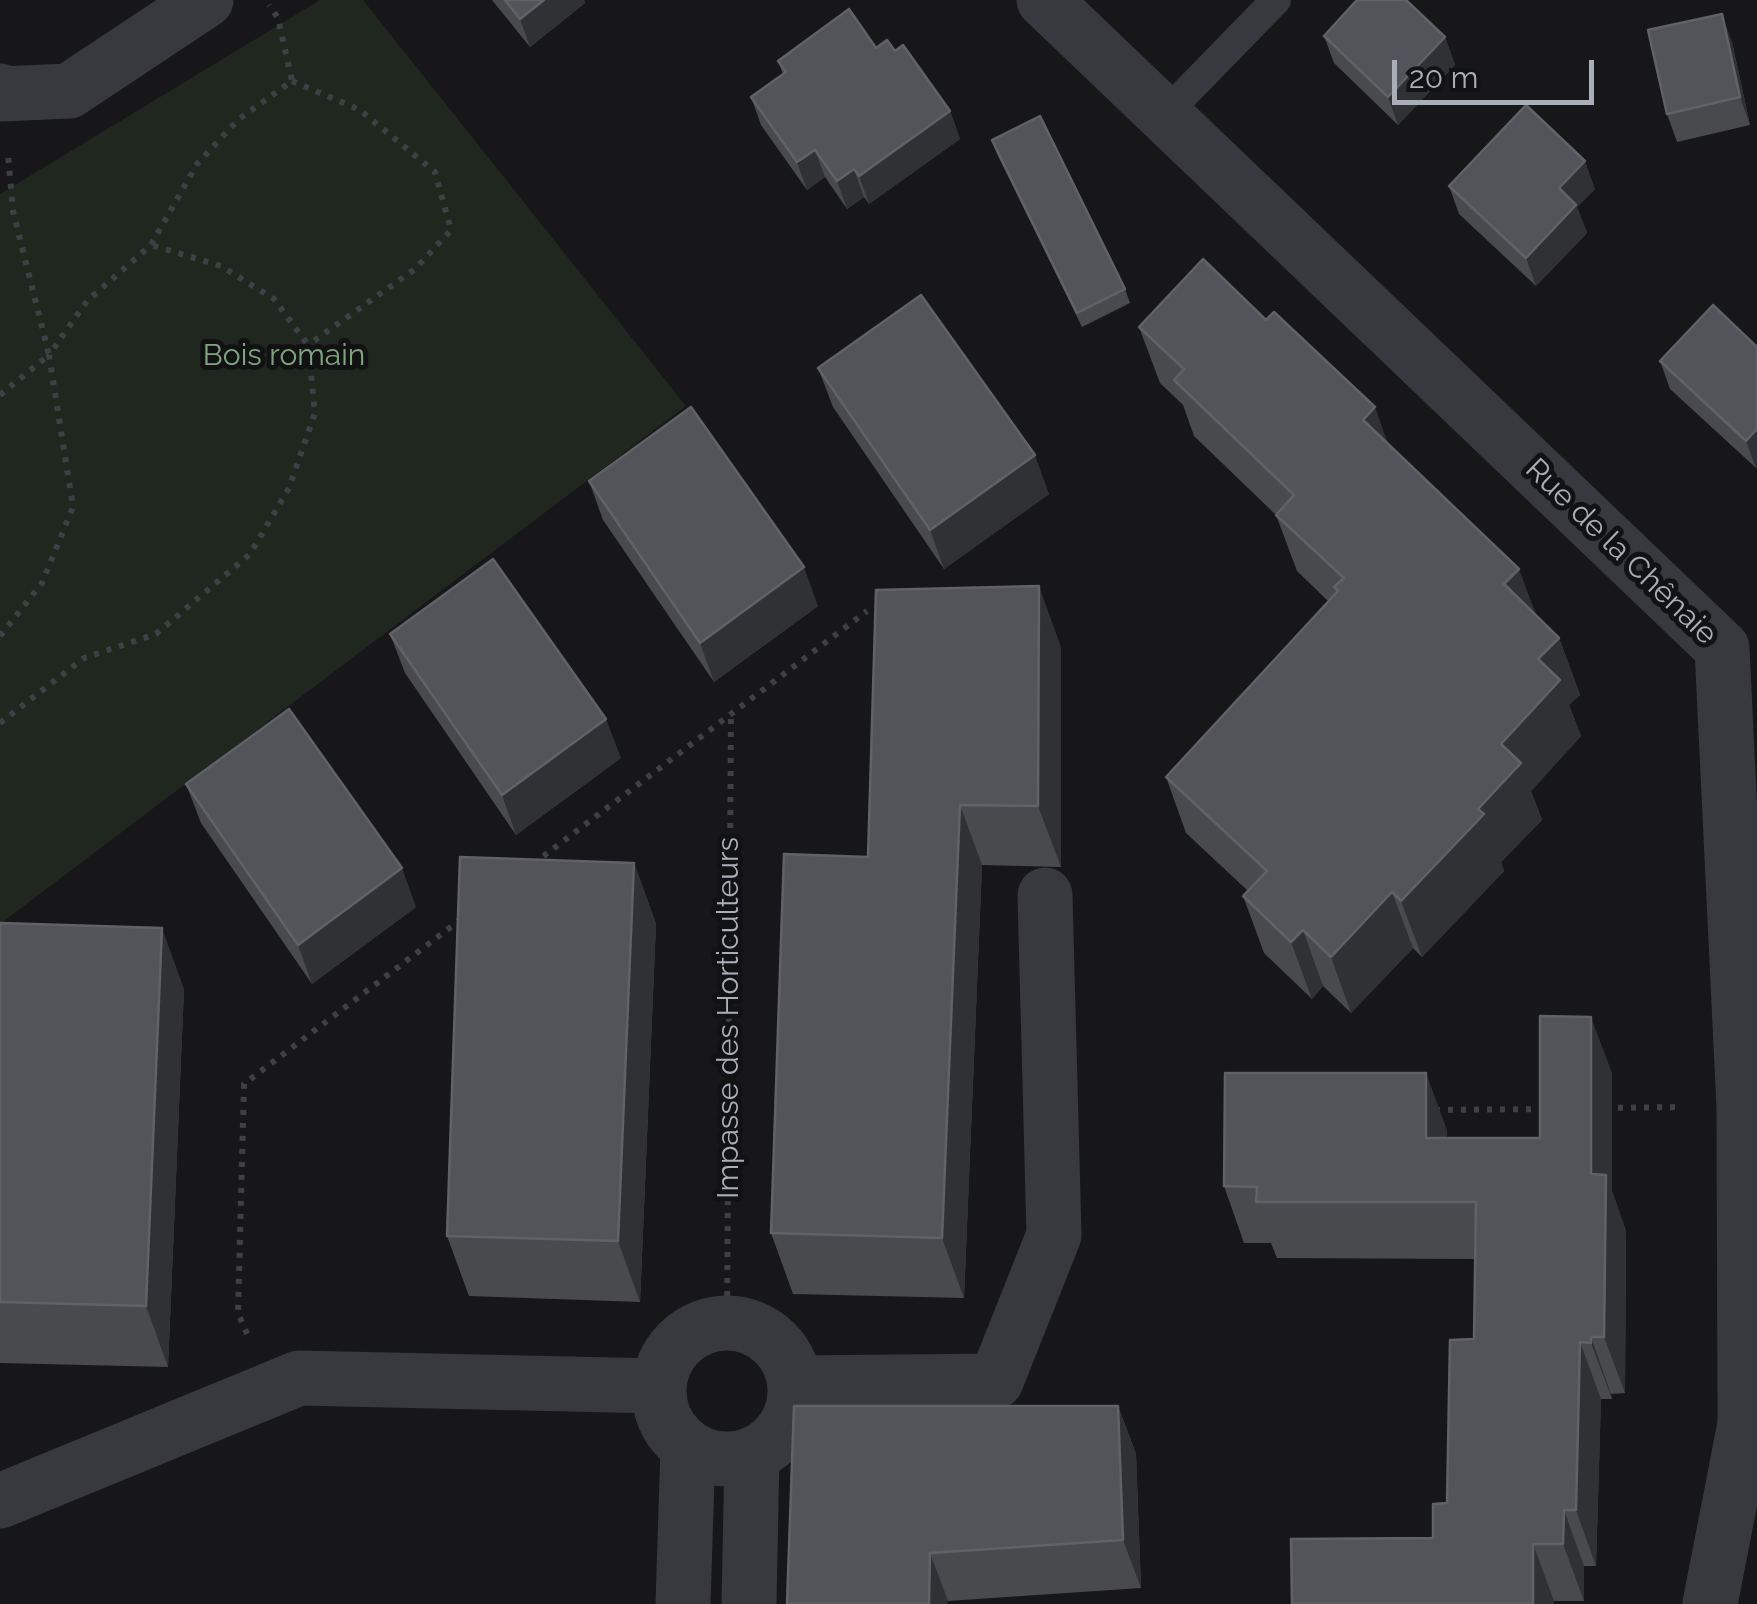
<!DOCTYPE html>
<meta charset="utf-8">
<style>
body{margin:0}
#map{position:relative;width:1757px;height:1604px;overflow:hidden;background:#171719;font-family:Raleway,sans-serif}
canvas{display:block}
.scale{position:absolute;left:1392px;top:60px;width:202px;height:45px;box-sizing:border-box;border:5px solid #a9aeb9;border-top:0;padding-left:12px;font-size:30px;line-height:35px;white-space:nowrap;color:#a9aeb9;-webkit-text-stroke:8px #121214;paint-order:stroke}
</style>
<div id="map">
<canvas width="1757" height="1604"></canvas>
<div class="scale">20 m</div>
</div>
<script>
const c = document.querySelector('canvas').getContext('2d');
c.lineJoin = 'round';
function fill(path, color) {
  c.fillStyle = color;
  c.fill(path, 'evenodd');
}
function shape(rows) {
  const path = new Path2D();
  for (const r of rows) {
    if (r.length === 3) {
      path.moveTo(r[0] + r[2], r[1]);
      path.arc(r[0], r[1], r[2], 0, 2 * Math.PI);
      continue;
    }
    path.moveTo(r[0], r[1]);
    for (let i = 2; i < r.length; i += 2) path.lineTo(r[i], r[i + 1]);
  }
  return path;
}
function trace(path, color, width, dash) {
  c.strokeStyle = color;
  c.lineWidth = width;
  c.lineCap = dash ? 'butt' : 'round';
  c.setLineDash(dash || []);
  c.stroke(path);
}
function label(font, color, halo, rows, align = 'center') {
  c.font = font + ' Raleway,sans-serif';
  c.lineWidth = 10;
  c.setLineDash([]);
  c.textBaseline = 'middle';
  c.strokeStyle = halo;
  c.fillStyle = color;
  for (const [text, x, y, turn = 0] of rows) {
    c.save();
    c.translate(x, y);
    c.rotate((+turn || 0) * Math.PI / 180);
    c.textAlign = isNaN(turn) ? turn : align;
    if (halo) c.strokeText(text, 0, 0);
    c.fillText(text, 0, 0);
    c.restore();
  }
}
const green = shape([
 [320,0,363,0,686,406,0,924,0,194]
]);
const path = shape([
 [292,81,360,110,435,172,451,230,415,269,308,345],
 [0,395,49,355,13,211,8,154],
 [0,636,42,583,73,507,49,355,87,301,151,245,197,164,239,119,292,81,278,18,269,5],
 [0,723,84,658,156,634,250,554,289,488,315,413,308,345,274,299,221,266,151,245],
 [533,864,867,611],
 [1605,1108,1682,1107],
 [1435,1110,1547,1109],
 [727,1322,731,714],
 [247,1334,238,1313,244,1084,464,917]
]);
const lane = shape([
 [1164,115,1276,0]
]);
const street = shape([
 [1044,0,1722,648,1744,1107,1745,1424,1710,1604],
 [0,91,2,94,69,91,206,0],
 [727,1391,68],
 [796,1383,996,1381,1054,1235,1045,895],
 [0,1501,299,1378,659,1386],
 [683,1604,688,1447],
 [749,1604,752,1454]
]);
const wall = shape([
 [492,0,584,0,585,3,530,47],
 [1324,36,1445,37,1455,65,1398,125,1334,63],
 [1732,42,1750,125,1677,142,1667,114],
 [876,48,895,51,950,111,960,139,869,204,864,197,847,209,825,177,807,190,761,125,751,97,783,74,778,61],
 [992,140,1125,289,1130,303,1082,327,997,154],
 [1449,186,1595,189,1577,207,1587,233,1536,286,1459,214],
 [1139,327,1388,444,1537,616,1559,638,1580,695,1569,705,1581,736,1531,791,1542,820,1501,862,1504,871,1422,957,1413,948,1351,1013,1323,986,1312,999,1264,953,1243,896,1248,891,1186,833,1166,777,1328,601,1297,571,1276,515,1194,436,1183,405,1160,383],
 [1757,347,1757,468,1756,468,1670,389,1660,361],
 [818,368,1049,494,944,569,833,407],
 [589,481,818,606,714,682,603,520],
 [390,634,621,758,516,835,405,673],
 [1061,647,1061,867,982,865,964,1298,793,1294,771,1233,868,857],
 [186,784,416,907,312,984,201,823],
 [634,863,656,924,640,1302,469,1296,447,1236],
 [0,923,184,989,168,1367,0,1363],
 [1612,1073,1612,1191,1626,1231,1625,1393,1611,1394,1612,1399,1601,1399,1596,1566,1584,1566,1584,1601,1554,1601,1554,1604,1433,1538,1447,1503,1474,1339,1475,1259,1277,1258,1271,1243,1244,1243,1224,1186,1447,1130,1447,1138,1540,1138],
 [1118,1406,1136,1454,1141,1588,948,1601,787,1604]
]);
const shadedWall = shape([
 [544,0,584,0,585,3,530,47,520,19],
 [1722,14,1732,42,1750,125,1740,97],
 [1445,37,1455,65,1398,125,1388,97],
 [950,111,960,139,869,204,859,176],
 [815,150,825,177,807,190,797,162],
 [1585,161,1595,189,1577,207,1587,233,1536,286,1526,258,1559,188],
 [854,169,864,197,847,209,837,181],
 [1375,407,1395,464,1363,420],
 [1757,429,1757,468,1756,468,1746,441],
 [1035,455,1049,494,944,569,930,530],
 [804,567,818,606,714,682,700,643],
 [1519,569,1540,625,1504,584],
 [1039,586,1061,647,1061,867,1038,806],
 [1559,638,1580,695,1569,705,1581,736,1531,791,1542,820,1501,862,1504,871,1422,957,1401,901,1478,809,1501,744,1538,659],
 [606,719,621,758,516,835,502,795],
 [960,805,982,865,964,1298,942,1238],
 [634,863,656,924,640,1302,618,1241],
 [402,868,416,907,312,984,298,945],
 [1392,892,1413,948,1351,1013,1331,957],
 [162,928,184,989,168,1367,146,1306],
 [1303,930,1323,986,1312,999,1291,942],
 [1591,1017,1612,1073,1612,1191,1626,1231,1625,1393,1604,1337,1591,1174],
 [1426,1073,1447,1130,1446,1195,1426,1138],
 [1591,1337,1611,1394,1612,1399,1591,1343],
 [1580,1342,1601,1399,1596,1566,1576,1510],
 [1118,1406,1136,1454,1141,1588,1123,1540],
 [1564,1510,1584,1566,1584,1601,1563,1544],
 [1533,1544,1554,1601,1554,1604,1533,1604],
 [930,1553,948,1601,947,1604,929,1604]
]);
const building = shape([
 [505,0,544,0,520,19,505,0],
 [1357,0,1406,0,1445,37,1388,97,1324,36,1357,0],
 [849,9,876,48,887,40,895,51,903,45,950,111,859,176,854,169,837,181,815,150,797,162,751,97,786,72,778,61,849,9],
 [1722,14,1740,97,1667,114,1648,30,1722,14],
 [1526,105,1585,161,1559,188,1576,205,1526,258,1449,186,1526,105],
 [1040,116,1125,289,1077,313,992,140,1040,116],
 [1203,259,1266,320,1274,312,1375,407,1363,420,1519,569,1504,584,1559,638,1538,659,1560,680,1501,744,1521,763,1478,809,1484,814,1401,901,1392,892,1331,957,1303,930,1291,942,1243,896,1267,871,1166,777,1338,591,1334,587,1344,578,1276,515,1294,495,1174,380,1184,369,1139,327,1203,259],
 [921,295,1035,455,930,530,818,368,921,295],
 [1713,305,1757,347,1757,429,1746,441,1660,361,1713,305],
 [691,407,804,567,700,643,589,481,691,407],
 [493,559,606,719,502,795,390,634,493,559],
 [1039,586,1038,806,960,805,942,1238,771,1233,784,854,868,857,876,590,1039,586],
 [289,709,402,868,298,945,186,784,289,709],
 [460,857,634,863,618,1241,447,1236,460,857],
 [0,923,162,928,146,1306,0,1302,0,923],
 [1540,1016,1591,1017,1591,1174,1606,1175,1604,1337,1591,1337,1591,1343,1580,1342,1576,1510,1564,1510,1563,1544,1533,1544,1533,1604,1292,1604,1291,1539,1433,1538,1433,1504,1447,1503,1450,1340,1474,1339,1476,1202,1256,1202,1257,1187,1224,1186,1225,1073,1426,1073,1426,1138,1540,1138,1540,1016],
 [794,1406,1118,1406,1123,1540,930,1553,929,1604,787,1604,794,1406]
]);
const parkNames = [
 ["Bois romain",284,356]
];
const streetNames = [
 ["Rue de la Chênaie",1621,552,44],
 ["Impasse des Horticulteurs",729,1018,-90]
];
fill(green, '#1f271f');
trace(path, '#3e4045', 6, [5, 8]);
trace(lane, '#38393e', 30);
trace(street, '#38393e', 55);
fill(wall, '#484a4e');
fill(shadedWall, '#303134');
fill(building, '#53545a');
trace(building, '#606268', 2.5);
label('30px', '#7fa480', '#121214', parkNames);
label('30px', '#a9aeb9', '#121214', streetNames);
</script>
